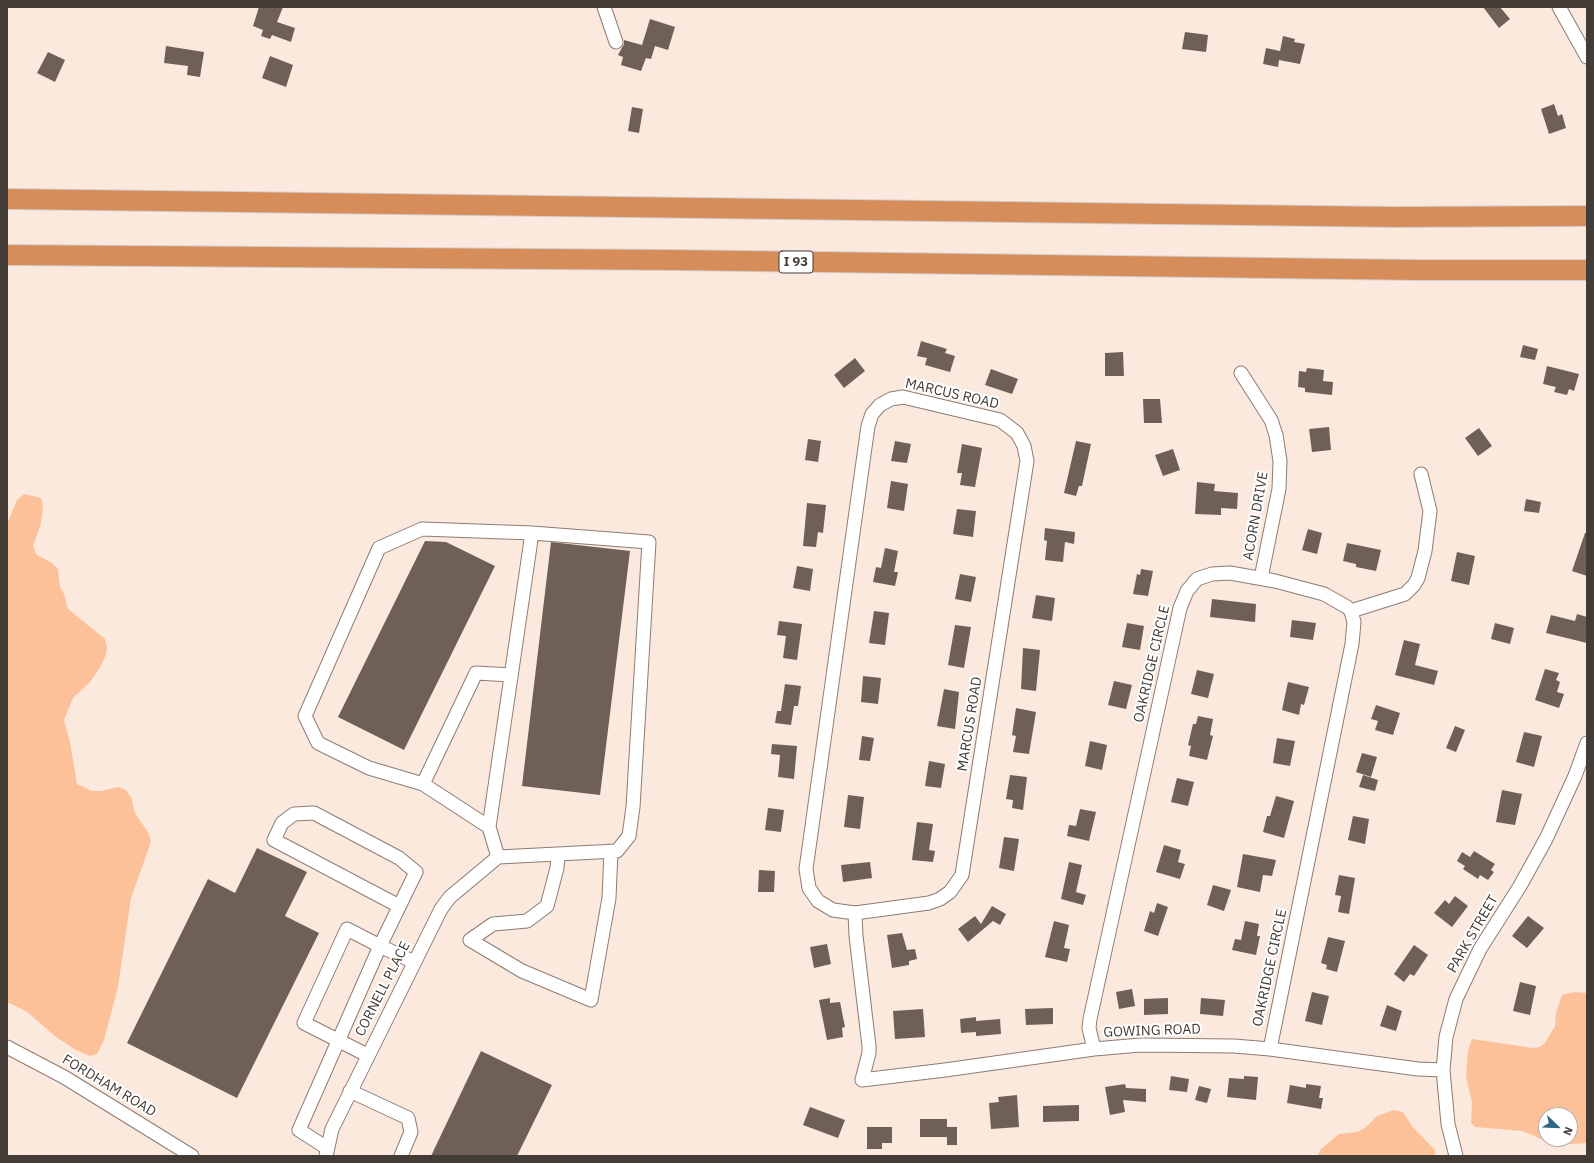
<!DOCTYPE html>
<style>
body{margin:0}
#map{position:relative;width:1594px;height:1163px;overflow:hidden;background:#fbe9de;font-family:"IBM Plex Sans",sans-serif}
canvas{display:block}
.frame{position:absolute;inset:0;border:8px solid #423b36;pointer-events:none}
.north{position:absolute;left:1538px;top:1107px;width:40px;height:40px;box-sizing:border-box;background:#fff;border:1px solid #b3b1af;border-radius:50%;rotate:113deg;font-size:11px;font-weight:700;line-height:16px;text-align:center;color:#423b36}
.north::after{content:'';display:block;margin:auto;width:14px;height:18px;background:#316682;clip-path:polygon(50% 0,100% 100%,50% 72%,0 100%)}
</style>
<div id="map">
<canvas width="1594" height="1163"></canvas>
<div class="frame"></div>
<div class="north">N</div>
</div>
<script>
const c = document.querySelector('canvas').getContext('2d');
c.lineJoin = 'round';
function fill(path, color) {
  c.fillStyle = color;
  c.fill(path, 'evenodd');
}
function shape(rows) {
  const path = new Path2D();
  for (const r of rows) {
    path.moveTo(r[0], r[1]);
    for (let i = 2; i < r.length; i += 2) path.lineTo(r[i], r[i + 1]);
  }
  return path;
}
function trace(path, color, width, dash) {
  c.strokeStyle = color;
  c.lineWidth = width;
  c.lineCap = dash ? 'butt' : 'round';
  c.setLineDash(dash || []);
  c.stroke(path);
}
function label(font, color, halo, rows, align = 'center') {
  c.font = font + ' "IBM Plex Sans",sans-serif';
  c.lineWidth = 4;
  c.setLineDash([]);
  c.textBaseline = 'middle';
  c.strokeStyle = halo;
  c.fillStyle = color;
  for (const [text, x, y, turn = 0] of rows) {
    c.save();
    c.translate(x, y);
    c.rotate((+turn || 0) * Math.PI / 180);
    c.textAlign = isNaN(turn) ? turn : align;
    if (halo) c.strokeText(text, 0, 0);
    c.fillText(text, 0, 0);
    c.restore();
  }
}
const green = shape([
 [24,494,41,498,43,506,41,523,33,546,37,555,52,563,58,569,60,587,64,594,68,609,105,639,107,647,106,655,99,669,90,682,73,698,64,720,70,742,77,784,92,791,101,791,118,787,126,790,131,797,135,813,149,834,151,842,131,898,118,987,104,1040,97,1054,90,1056,76,1050,56,1037,26,1011,7,1002,7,524,17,500],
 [1575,992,1587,993,1587,1143,1556,1145,1522,1131,1475,1127,1471,1123,1472,1102,1466,1077,1468,1051,1472,1039,1533,1048,1540,1047,1545,1043,1555,1026,1556,1013,1562,995],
 [1546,1115,1570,1115,1570,1139,1546,1139],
 [1394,1110,1403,1112,1412,1126,1435,1150,1435,1156,1317,1156,1321,1149,1339,1134,1357,1132,1365,1128,1377,1116]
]);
const building = shape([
 [259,7,283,7,277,22,295,28,291,42,272,35,270,39,261,36,263,30,253,26],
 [1483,7,1500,7,1510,19,1499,28],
 [650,19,675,27,668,50,655,46,651,59,646,58,641,71,621,65,623,57,618,55,624,44,624,40,642,45],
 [1185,32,1208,35,1206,52,1182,49],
 [1283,36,1295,39,1294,42,1305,44,1300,64,1279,60,1278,67,1263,64,1266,48,1280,51],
 [166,46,204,52,200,77,187,75,188,66,164,63],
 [48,52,65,60,55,82,37,73],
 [270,56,293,65,286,87,262,78],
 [1554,104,1558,116,1562,114,1566,128,1549,134,1541,109],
 [632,107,643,109,639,133,628,131],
 [921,341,947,349,945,353,955,356,950,372,925,365,927,358,917,356],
 [1523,345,1538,349,1535,360,1520,357],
 [1123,352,1124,376,1105,376,1105,353],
 [855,358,865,371,844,388,834,375],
 [1547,366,1579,374,1574,391,1569,389,1567,395,1554,392,1556,387,1543,384],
 [1307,368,1324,370,1323,381,1333,382,1332,395,1305,392,1305,388,1298,387,1299,371,1306,372],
 [991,369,1018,379,1012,394,985,385],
 [1143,399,1160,399,1162,423,1144,423],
 [1329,427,1331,450,1312,452,1309,429],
 [1479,428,1492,446,1478,456,1465,438],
 [808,439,821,441,818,462,805,460],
 [895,441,911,444,907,463,891,461],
 [1076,441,1091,444,1082,486,1079,486,1076,496,1064,493],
 [962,444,982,448,975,487,960,485,962,473,957,473],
 [1173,449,1180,470,1163,476,1155,455],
 [891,481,908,484,904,511,887,508],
 [1197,482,1215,484,1214,491,1238,493,1237,509,1221,508,1221,515,1195,514],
 [1526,499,1541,502,1539,513,1524,511],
 [807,503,826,505,823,533,818,532,816,547,803,546],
 [957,509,976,511,973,537,953,534],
 [1045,528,1075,532,1074,544,1065,542,1063,562,1045,560,1047,541,1044,540],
 [1308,529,1322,533,1317,554,1302,550],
 [1585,533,1587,533,1587,576,1572,571],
 [425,541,446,542,495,566,404,750,338,717],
 [551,542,630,551,600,795,522,786],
 [1347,543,1381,550,1376,571,1356,567,1356,564,1343,561],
 [885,548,898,551,894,572,898,572,895,586,873,582,876,567,881,568],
 [1457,552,1475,556,1469,585,1451,581],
 [797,566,813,569,810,591,793,588],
 [1141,569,1153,571,1148,596,1133,594,1137,574,1140,575],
 [960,574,976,577,971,602,955,599],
 [1036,595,1055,598,1052,621,1032,618],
 [1212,599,1256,604,1255,622,1210,617],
 [874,611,889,613,885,645,869,643],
 [1577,614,1587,617,1587,643,1546,633,1551,615,1575,621],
 [1292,620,1316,623,1313,640,1290,637],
 [779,621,802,624,797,660,783,658,786,636,777,635],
 [1127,623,1144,626,1140,650,1122,647],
 [1495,623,1514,628,1510,644,1491,639],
 [955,625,971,627,964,668,948,665],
 [1404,640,1420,644,1415,665,1438,671,1434,685,1395,675],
 [1023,648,1040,650,1036,691,1021,689],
 [1545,669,1559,673,1556,680,1560,682,1557,692,1564,694,1559,708,1535,700],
 [1197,670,1214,674,1208,698,1191,694],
 [863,676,881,678,878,704,861,702],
 [1114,681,1132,685,1126,709,1108,705],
 [1288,682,1309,687,1304,705,1301,704,1299,715,1282,710],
 [785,684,801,686,798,706,794,706,791,725,775,723,777,711,781,711],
 [944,689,959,692,955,729,937,726],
 [1376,705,1400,713,1393,735,1375,730,1378,721,1371,719],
 [1016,708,1036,712,1029,754,1013,752,1016,736,1012,735],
 [1198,716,1213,719,1210,735,1213,736,1207,760,1189,756,1191,746,1188,745,1193,724,1196,724],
 [1455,726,1465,730,1456,752,1446,748],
 [1524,732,1542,736,1534,767,1516,762],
 [862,736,874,738,870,761,859,760],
 [1277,738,1295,741,1290,766,1273,763],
 [1090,741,1107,745,1102,770,1085,766],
 [772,744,797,746,794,779,778,777,780,755,771,754],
 [1362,753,1377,757,1371,777,1356,772],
 [929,761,945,764,941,788,925,786],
 [1010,775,1027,777,1023,810,1012,808,1013,800,1006,799],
 [1363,775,1378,780,1375,791,1359,787],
 [1177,778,1194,782,1188,806,1171,802],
 [1502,790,1522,794,1515,825,1496,822],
 [848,795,864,797,860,829,844,827],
 [1276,796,1294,801,1284,838,1263,832,1267,816,1270,816],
 [768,808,784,810,781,832,765,830],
 [1080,809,1096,812,1089,841,1067,836,1069,825,1076,826],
 [1353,816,1369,819,1365,844,1348,840],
 [917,822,933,824,929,850,935,851,933,862,912,860],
 [1004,837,1019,839,1014,871,999,868],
 [1164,845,1181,850,1178,862,1185,864,1180,879,1156,872],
 [257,848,307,872,285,916,319,933,237,1098,127,1043,208,879,235,893],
 [1474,851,1495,864,1491,870,1494,872,1488,880,1480,875,1478,879,1463,869,1465,866,1457,861,1462,852,1470,857],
 [1243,854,1276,860,1272,876,1263,875,1260,892,1237,887],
 [870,862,872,878,843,882,841,865],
 [1069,862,1082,865,1076,892,1086,895,1083,905,1061,899],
 [759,870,775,871,774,892,758,892],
 [1339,875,1355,878,1349,914,1338,912,1341,896,1335,895],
 [1213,885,1231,890,1224,911,1207,905],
 [1455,896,1468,906,1452,927,1434,913,1445,900,1449,904],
 [1157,903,1168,907,1158,936,1144,931,1150,911,1154,913],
 [992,906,1006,914,1000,925,993,921,968,942,958,929,975,916,981,924],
 [1528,916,1544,928,1527,948,1512,936],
 [1054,921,1069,925,1064,948,1070,949,1067,962,1045,957],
 [1245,921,1259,924,1257,936,1260,936,1256,955,1232,950,1235,939,1241,940],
 [902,933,907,950,915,949,917,959,909,961,909,965,892,968,887,935],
 [1328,937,1345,941,1337,972,1326,969,1327,965,1321,963],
 [827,944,831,964,814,968,810,947],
 [1414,945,1428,955,1414,976,1410,974,1404,982,1394,974],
 [1520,982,1536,986,1530,1015,1513,1011],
 [1132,989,1135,1006,1119,1009,1116,992],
 [1312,992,1329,996,1322,1025,1305,1021],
 [830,998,830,1003,840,1002,845,1027,842,1028,843,1037,827,1040,819,1000],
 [1168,998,1168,1014,1144,1015,1144,999],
 [1201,998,1225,1000,1223,1016,1200,1014],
 [1387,1005,1402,1011,1396,1031,1380,1026],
 [1053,1008,1053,1024,1026,1025,1025,1009],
 [923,1009,925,1037,895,1039,893,1011],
 [976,1017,976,1021,1000,1019,1001,1034,976,1036,976,1032,961,1033,960,1019],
 [481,1051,552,1085,517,1156,431,1156],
 [1171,1076,1189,1079,1187,1092,1169,1090],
 [1244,1076,1258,1077,1256,1100,1227,1097,1229,1078,1244,1079],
 [1125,1084,1126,1088,1146,1089,1146,1102,1123,1100,1125,1112,1110,1115,1105,1087],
 [1306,1084,1321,1086,1319,1098,1323,1098,1321,1109,1287,1103,1290,1085,1306,1088],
 [1199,1086,1211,1089,1207,1103,1195,1100],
 [1017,1095,1019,1127,991,1129,989,1103,999,1102,998,1097],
 [1079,1105,1079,1121,1043,1122,1043,1106],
 [810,1107,845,1120,838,1138,803,1125],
 [920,1119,947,1119,947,1127,957,1127,957,1145,947,1145,947,1137,920,1137],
 [867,1127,892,1127,892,1143,882,1143,882,1149,867,1149]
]);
const minor = shape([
 [604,7,616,42],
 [1559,7,1587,57],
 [1241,373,1271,420,1276,435,1280,461,1279,489,1261,578],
 [532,533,649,542,633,807,629,836,617,851,498,857,489,827,532,533],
 [1351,611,1405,594,1414,585,1418,578,1425,551,1430,511,1421,474],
 [423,784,369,768,318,743,305,716,379,548,422,529,532,533],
 [489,827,423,784,476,673,511,675],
 [558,854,557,868,547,906,527,921,493,924,470,940,522,971,591,1000,609,898,611,851],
 [855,913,833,910,818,901,809,888,806,869,868,426,872,414,880,405,891,399,903,397,1000,420,1017,433,1024,446,1027,461,962,875,950,892,940,899,929,903,855,913,856,936,869,1046,869,1053,862,1080,945,1070,1094,1049,1141,1045,1234,1046,1270,1049,1418,1069,1443,1070],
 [7,1047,64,1077,192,1156],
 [1094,1049,1089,1028,1090,1019,1180,608,1187,591,1197,579,1212,574,1230,573,1275,581,1324,594,1347,607,1351,611,1354,622,1352,644,1270,1049],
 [367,1055,304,1023,347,929,380,946,416,872,399,858,314,813,294,814,282,823,274,840,399,906],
 [350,1091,408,1118,411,1132,401,1156],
 [327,1148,299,1130,380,946,414,962],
 [326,1156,332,1129,441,909,450,897,498,857],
 [1456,1156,1448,1124,1443,1070,1446,1037,1456,999,1480,949,1520,886,1546,839,1575,776,1587,743]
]);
const highway = shape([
 [7,199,1395,217,1587,216],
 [7,255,672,260,1418,270,1587,270]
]);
const shields = [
 [796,262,34]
];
const shieldNames = [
 ["I 93",796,262]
];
const streetNames = [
 ["MARCUS ROAD",952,394,13],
 ["ACORN DRIVE",1256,516,-80],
 ["OAKRIDGE CIRCLE",1152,664,-77],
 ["MARCUS ROAD",970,724,-81],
 ["PARK STREET",1473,934,-60],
 ["OAKRIDGE CIRCLE",1270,968,-78],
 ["CORNELL PLACE",383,989,-63],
 ["GOWING ROAD",1152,1031,-2],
 ["FORDHAM ROAD",109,1086,31]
];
fill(green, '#fdc19a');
fill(building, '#6f6057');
trace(minor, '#8c7c72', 15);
trace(highway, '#d2d0cf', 22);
trace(minor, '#fff', 13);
trace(highway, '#d78d5a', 20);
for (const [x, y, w] of shields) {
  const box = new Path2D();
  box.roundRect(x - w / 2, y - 11, w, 22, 3);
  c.fillStyle = '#fff';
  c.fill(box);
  trace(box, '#423b36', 1);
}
label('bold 13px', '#423b36', null, shieldNames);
label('14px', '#423b36', '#fff', streetNames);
</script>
